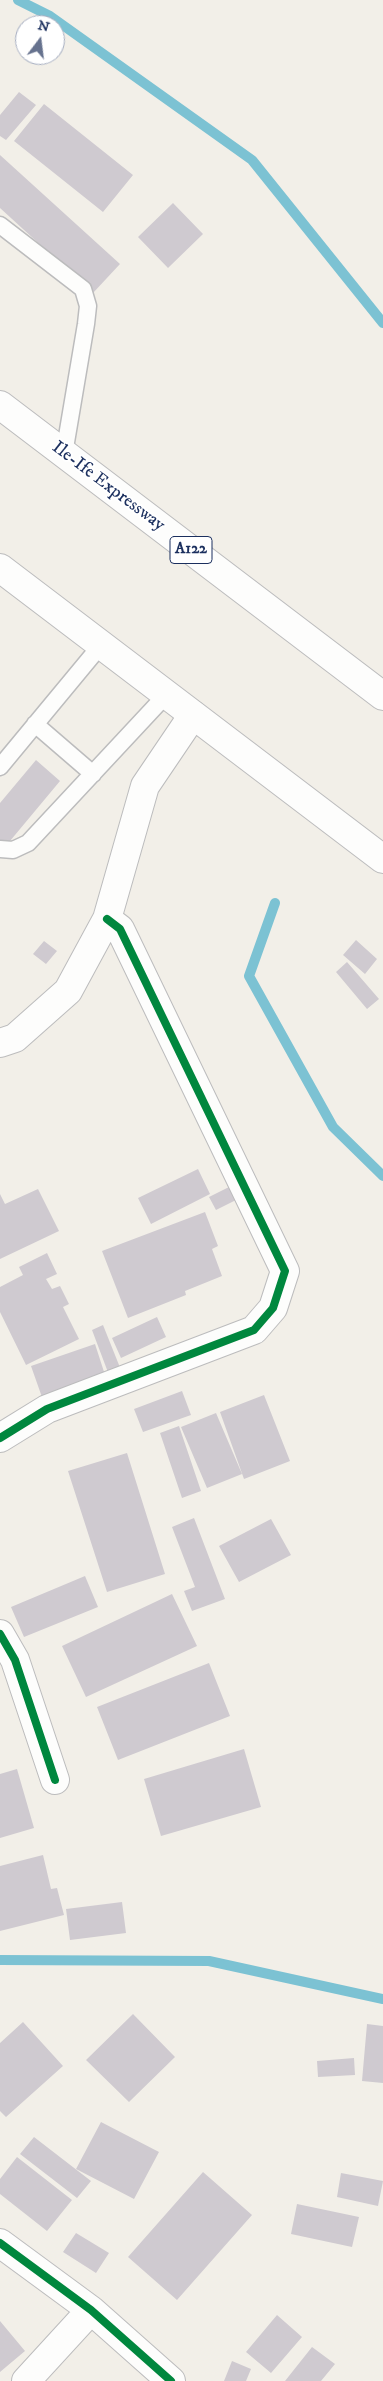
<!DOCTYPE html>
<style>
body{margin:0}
#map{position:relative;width:383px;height:2381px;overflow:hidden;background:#f2efe8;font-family:"IM FELL DW Pica",serif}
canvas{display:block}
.north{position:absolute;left:15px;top:15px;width:50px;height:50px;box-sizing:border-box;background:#fff;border:1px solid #a4acbf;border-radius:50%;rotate:15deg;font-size:14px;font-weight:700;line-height:20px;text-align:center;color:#1b2f5e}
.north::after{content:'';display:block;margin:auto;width:18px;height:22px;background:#66728e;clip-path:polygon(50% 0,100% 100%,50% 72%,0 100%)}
</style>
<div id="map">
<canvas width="383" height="2381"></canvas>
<div class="north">N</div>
</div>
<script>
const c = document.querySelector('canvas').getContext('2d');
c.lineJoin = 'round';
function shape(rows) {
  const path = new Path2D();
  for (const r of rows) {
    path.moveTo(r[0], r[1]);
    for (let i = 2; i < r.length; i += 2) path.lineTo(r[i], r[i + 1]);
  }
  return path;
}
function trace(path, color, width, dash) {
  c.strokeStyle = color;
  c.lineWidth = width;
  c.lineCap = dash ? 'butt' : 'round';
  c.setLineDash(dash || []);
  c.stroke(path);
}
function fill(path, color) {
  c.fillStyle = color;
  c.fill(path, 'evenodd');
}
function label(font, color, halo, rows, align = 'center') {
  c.font = font + ' "IM FELL DW Pica",serif';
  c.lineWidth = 4;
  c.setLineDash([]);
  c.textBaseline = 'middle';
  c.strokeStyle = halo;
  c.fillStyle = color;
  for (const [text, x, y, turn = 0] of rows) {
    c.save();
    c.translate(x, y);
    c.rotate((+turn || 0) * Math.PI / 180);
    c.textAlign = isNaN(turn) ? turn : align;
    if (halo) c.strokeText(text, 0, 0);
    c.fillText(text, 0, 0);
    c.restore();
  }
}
const stream = shape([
 [18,0,50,16,252,160,383,323],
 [275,903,249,976,333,1127,383,1176],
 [0,1960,209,1961,383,1999]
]);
const building = shape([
 [19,92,36,105,6,140,0,136,0,115],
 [44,104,133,175,103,212,14,141],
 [0,155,120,264,93,293,0,208],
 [173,203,203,234,168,268,138,237],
 [36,760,60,781,5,847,0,843,0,803],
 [356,940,377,959,365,974,343,955],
 [44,941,57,951,46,964,33,954],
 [347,962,379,999,367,1009,336,972],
 [198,1169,210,1194,151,1224,138,1198],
 [231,1186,238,1199,216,1210,209,1197],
 [38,1189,59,1231,0,1259,0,1194,5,1204],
 [205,1212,218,1246,212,1249,222,1276,185,1291,186,1295,128,1318,102,1251],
 [47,1253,57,1274,46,1279,52,1289,60,1286,69,1304,63,1307,79,1339,26,1365,0,1312,0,1287,23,1275,19,1267],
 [157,1317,166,1337,121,1358,112,1338],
 [103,1325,121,1370,109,1375,92,1330],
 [95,1344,106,1378,43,1400,31,1366],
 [182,1391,191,1415,143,1432,134,1409],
 [264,1395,290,1461,244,1479,220,1412],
 [216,1413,242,1474,207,1488,181,1427],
 [179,1426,201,1491,182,1498,160,1433],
 [127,1453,165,1574,107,1592,68,1471],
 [194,1518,225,1599,192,1611,184,1591,195,1587,172,1527],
 [271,1519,291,1555,239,1582,219,1546],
 [85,1576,98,1607,24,1637,11,1607],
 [172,1594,197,1646,86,1697,62,1646],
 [209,1663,230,1716,118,1760,97,1707],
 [244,1749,261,1807,161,1836,144,1779],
 [17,1769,34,1828,0,1838,0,1774],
 [43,1855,51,1889,57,1888,64,1915,0,1931,0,1866],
 [122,1902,126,1933,70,1940,66,1909],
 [133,2014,175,2057,129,2102,86,2060],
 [23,2022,63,2066,6,2117,0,2111,0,2043],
 [367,2024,383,2026,383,2083,362,2081],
 [354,2058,355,2075,318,2077,317,2061],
 [101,2122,159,2152,134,2199,76,2169],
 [34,2137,91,2181,77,2198,20,2154],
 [17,2157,72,2200,47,2231,0,2194,0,2179],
 [203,2172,252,2215,177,2300,128,2257],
 [341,2173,383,2181,378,2206,337,2197],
 [297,2204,359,2217,352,2247,291,2234],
 [76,2233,109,2253,96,2273,63,2252],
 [277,2315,302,2337,271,2373,246,2352],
 [0,2321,25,2351,0,2372],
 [312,2347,335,2364,321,2381,285,2381],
 [232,2361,251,2369,246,2381,224,2381]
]);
const service = shape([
 [0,225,83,289,88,306,86,324,64,454],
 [35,724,93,774],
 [0,767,101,645],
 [0,849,13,850,28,843,166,695]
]);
const minor = shape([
 [0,1043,15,1038,68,991,107,919,145,786,193,715],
 [0,1438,47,1409,254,1330,273,1308,285,1271,120,929,107,919],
 [0,1634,15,1660,55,1780],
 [0,2243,91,2310,171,2381],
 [26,2381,91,2310]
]);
const trunk = shape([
 [0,405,383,696],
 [0,568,383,859]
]);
const cycleway = shape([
 [0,1438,47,1409,254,1330,273,1308,285,1271,120,929,107,919],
 [0,1634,15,1660,55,1780],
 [0,2243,91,2310,171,2381]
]);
const shields = [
 [191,550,42]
];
const shieldNames = [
 ["A122",191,550]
];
const streetNames = [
 ["Ile-Ife Expressway",108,487,37]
];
trace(stream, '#7cc2d3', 10);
fill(building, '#cfcad0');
trace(service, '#bcbcbd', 19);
trace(minor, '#bcbcbd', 30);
trace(trunk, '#bcbcbd', 30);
trace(service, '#fdfdfc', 16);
trace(minor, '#fdfdfc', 28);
trace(trunk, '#fdfdfc', 28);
trace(cycleway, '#00873e', 8);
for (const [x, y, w] of shields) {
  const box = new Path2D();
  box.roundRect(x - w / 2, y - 13.5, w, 27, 4);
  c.fillStyle = '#fff';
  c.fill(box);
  trace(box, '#1b2f5e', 1);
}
label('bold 16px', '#1b2f5e', null, shieldNames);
label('18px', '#1b2f5e', '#fff', streetNames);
</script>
